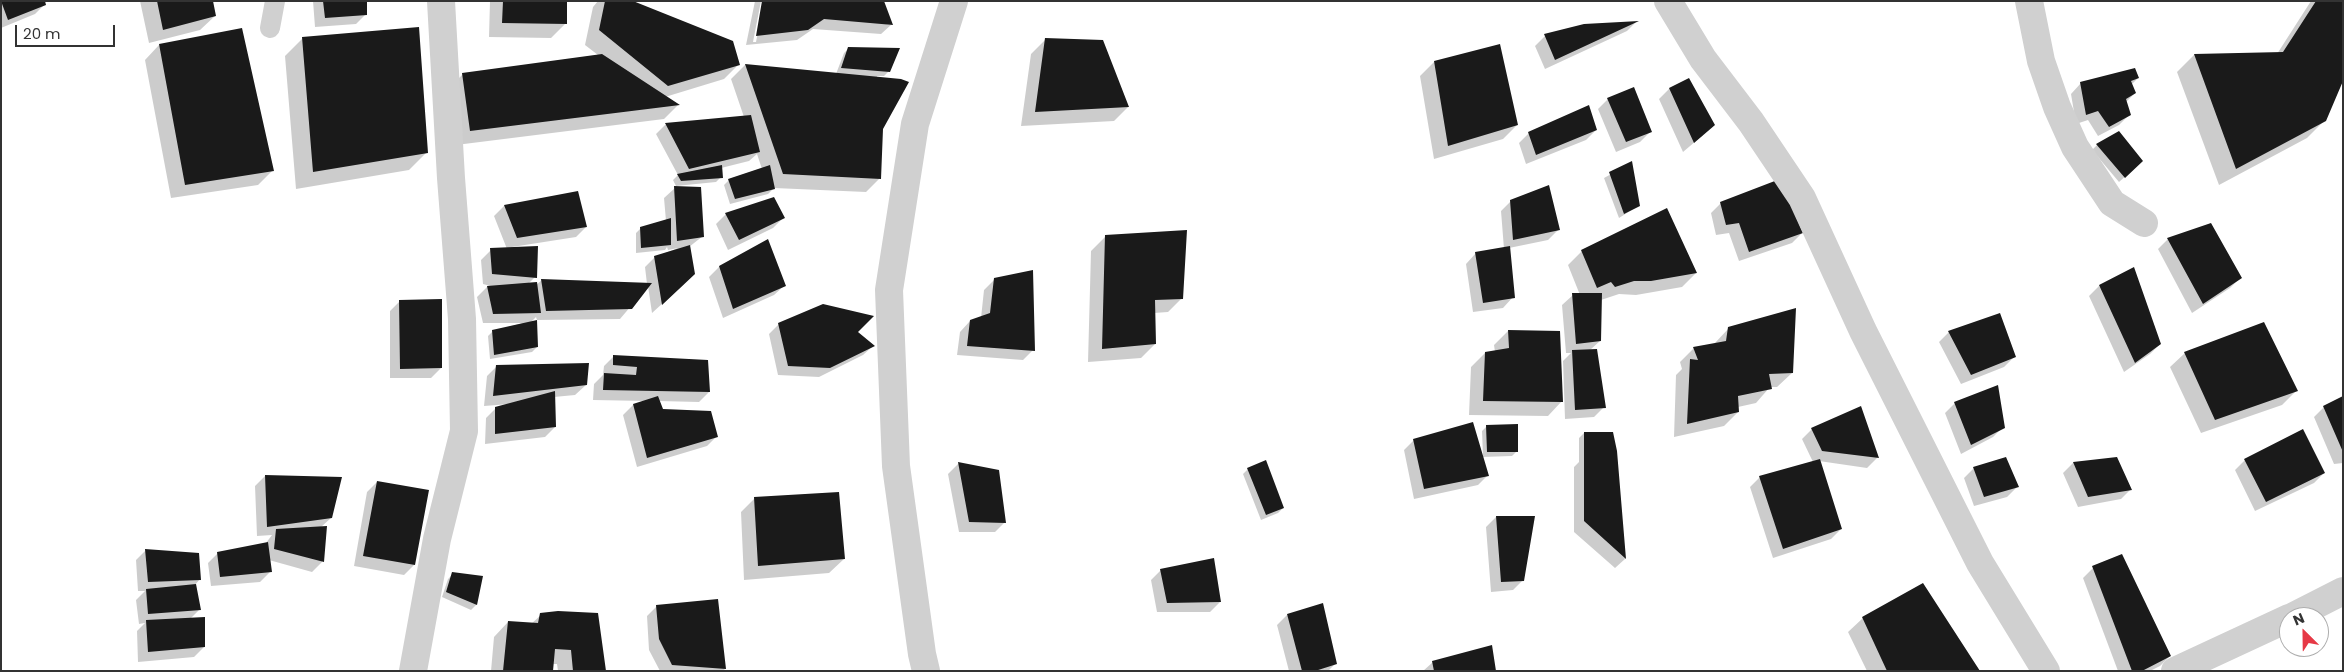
<!DOCTYPE html>
<style>
body{margin:0}
#map{position:relative;width:2344px;height:672px;overflow:hidden;background:#fff;font-family:Poppins,sans-serif}
canvas{display:block}
.frame{position:absolute;inset:0;border:2px solid #333;pointer-events:none}
.north{position:absolute;left:2279px;top:607px;width:50px;height:50px;box-sizing:border-box;background:#fff;border:1px solid #adadad;border-radius:50%;rotate:337deg;font-size:14px;font-weight:700;line-height:20px;text-align:center;color:#333}
.north::after{content:'';display:block;margin:auto;width:18px;height:22px;background:#e63946;clip-path:polygon(50% 0,100% 100%,50% 72%,0 100%)}
.scale{position:absolute;left:15px;top:25px;width:100px;height:22px;box-sizing:border-box;border:2px solid #333;border-top:0;padding-left:6px;font-size:15px;line-height:18px;white-space:nowrap;color:#333;-webkit-text-stroke:4px #fff;paint-order:stroke}
</style>
<div id="map">
<canvas width="2344" height="672"></canvas>
<div class="frame"></div>
<div class="north">N</div>
<div class="scale">20 m</div>
</div>
<script>
const c = document.querySelector('canvas').getContext('2d');
c.lineJoin = 'round';
function fill(path, color) {
  c.fillStyle = color;
  c.fill(path, 'evenodd');
}
function shape(rows) {
  const path = new Path2D();
  for (const r of rows) {
    path.moveTo(r[0], r[1]);
    for (let i = 2; i < r.length; i += 2) path.lineTo(r[i], r[i + 1]);
  }
  return path;
}
function trace(path, color, width, dash) {
  c.strokeStyle = color;
  c.lineWidth = width;
  c.lineCap = dash ? 'butt' : 'round';
  c.setLineDash(dash || []);
  c.stroke(path);
}
const shadow = shape([
 [1,1,45,4,35,14,1,28],
 [140,1,212,1,215,16,200,30,149,43],
 [313,1,366,1,366,14,356,24,315,27],
 [490,1,566,1,565,24,551,38,489,37],
 [598,1,630,1,738,65,724,79,665,97,678,105,664,119,456,145,449,88,463,74,598,55,585,45,593,7],
 [755,1,761,1,753,42,756,42,764,1,891,25,881,34,813,29,797,40,746,45],
 [2311,1,2343,1,2325,120,2307,138,2219,185,2177,72,2194,55,2277,54],
 [1635,23,1627,31,1545,69,1535,46,1545,36,1584,25],
 [303,38,426,153,409,170,296,189,285,56],
 [1046,39,1128,107,1114,121,1021,126,1031,54],
 [159,45,272,171,258,185,171,198,145,60],
 [849,48,889,71,884,76,877,76,877,78,882,128,880,178,866,192,774,188,768,194,730,204,724,185,729,180,762,169,757,154,749,161,721,168,721,177,716,182,676,186,673,180,678,175,656,134,665,125,744,117,731,79,745,65,836,74,844,53],
 [1434,62,1517,125,1503,139,1434,159,1420,76],
 [2138,78,2131,85,2135,93,2126,102,2129,115,2119,125,2098,136,2088,120,2076,124,2071,94,2081,83],
 [1688,80,1703,135,1683,152,1659,99,1669,89],
 [1608,99,1650,132,1640,142,1616,152,1598,109],
 [1596,130,1586,140,1526,164,1519,143,1529,133],
 [2097,145,2137,166,2119,182,2092,150],
 [1631,163,1638,206,1619,218,1604,178],
 [675,188,703,236,689,247,684,284,652,313,648,286,620,319,537,320,536,317,530,323,537,347,532,352,490,359,488,336,493,331,523,323,483,323,477,297,487,287,494,287,483,284,481,260,491,250,507,249,494,216,504,206,577,193,586,227,576,237,512,247,535,277,528,284,536,285,542,280,647,284,645,267,655,257,678,248,668,250,667,247,665,250,636,253,636,233,641,228,666,221,664,198],
 [1511,201,1558,230,1548,240,1509,248,1513,297,1503,308,1473,312,1466,264,1476,253,1504,249,1501,211],
 [1721,203,1802,233,1792,243,1739,261,1729,233,1716,235,1711,213],
 [726,214,783,218,773,228,728,250,716,224],
 [1105,237,1182,298,1168,312,1154,313,1155,344,1141,358,1088,362,1091,251],
 [2168,239,2240,278,2230,288,2192,313,2158,249],
 [1582,251,1696,273,1682,287,1636,295,1619,294,1601,300,1600,341,1590,350,1604,407,1594,417,1565,419,1563,361,1571,353,1566,353,1562,305,1573,295,1580,295,1568,265],
 [719,267,785,285,774,295,723,318,709,277],
 [994,280,1033,350,1023,360,957,355,960,332,970,321,981,318,984,290],
 [2099,286,2160,344,2150,354,2124,372,2089,296],
 [400,301,441,368,431,378,390,378,390,311],
 [1999,315,2014,357,2004,367,1961,384,1939,342,1949,332],
 [779,324,857,332,873,346,863,355,819,377,778,375,769,334],
 [1729,328,1792,373,1777,387,1770,387,1756,403,1738,407,1738,412,1724,426,1674,437,1676,375,1682,369,1680,362,1694,348,1714,344],
 [1508,331,1562,401,1548,416,1469,415,1471,367,1485,353,1495,352,1494,345],
 [2185,353,2296,391,2282,405,2201,433,2170,367],
 [614,356,709,392,699,402,658,401,663,410,717,436,707,446,637,467,623,415,633,405,646,401,593,400,594,384,603,375,604,366],
 [497,366,586,385,575,395,554,397,555,427,545,437,485,444,486,418,496,408,510,404,484,406,487,376],
 [2343,398,2343,463,2334,464,2314,417,2324,407],
 [1955,403,2003,427,1993,437,1961,454,1945,413],
 [1861,408,1877,458,1867,468,1819,461,1841,529,1831,539,1773,558,1750,487,1760,477,1813,462,1802,439,1812,429],
 [1487,426,1517,451,1512,456,1482,457,1488,475,1478,485,1414,499,1404,450,1414,440,1483,456,1482,431],
 [1584,433,1616,453,1625,559,1615,568,1574,532,1574,467,1579,462,1579,438],
 [2116,458,2131,489,2121,499,2078,507,2063,473,2073,463],
 [2245,460,2324,473,2314,483,2255,511,2235,470],
 [958,464,998,471,1005,522,995,532,959,532,948,474],
 [1974,468,2017,487,2007,497,1974,506,1964,478],
 [1248,469,1283,508,1278,513,1261,520,1243,474],
 [265,476,331,518,321,527,326,527,322,562,312,572,269,560,270,572,260,582,211,586,208,563,218,553,266,543,272,535,257,536,255,486],
 [377,482,414,565,404,575,354,566,367,492],
 [755,498,844,559,829,573,744,580,741,512],
 [1496,517,1534,517,1523,580,1513,590,1491,592,1486,527],
 [146,550,200,579,195,585,199,610,190,619,204,647,194,657,138,662,137,631,145,623,139,624,136,600,145,591,138,591,136,560],
 [2093,568,2170,656,2160,666,2150,671,2118,671,2083,578],
 [1161,570,1220,602,1210,612,1157,612,1151,580],
 [453,574,481,577,476,605,471,610,442,597,448,579],
 [657,606,725,669,723,671,660,671,649,650,647,616],
 [541,615,605,671,558,671,557,664,552,664,552,671,491,671,494,637,508,622,531,624],
 [1287,615,1335,664,1328,671,1289,671,1277,625],
 [1863,618,1979,671,1867,671,1848,632],
 [1433,662,1494,671,1423,671]
]);
const building = shape([
 [1,1,45,1,46,5,8,20],
 [157,1,213,1,216,16,163,30],
 [323,1,367,1,367,15,325,18],
 [503,1,567,1,567,24,502,23],
 [605,1,633,1,733,41,740,65,668,86,599,30],
 [762,1,884,1,893,25,824,19,808,30,756,36],
 [2316,1,2343,1,2343,81,2326,121,2236,169,2194,54,2283,52],
 [1639,21,1555,60,1544,34,1584,24],
 [419,27,428,153,313,172,302,37],
 [242,28,274,171,185,185,159,44],
 [1045,38,1103,40,1129,107,1035,112],
 [1500,44,1518,125,1448,146,1434,61],
 [848,47,900,48,890,72,841,68],
 [602,54,680,105,470,131,462,73],
 [745,64,901,79,909,82,883,129,881,179,783,174],
 [2135,68,2139,78,2131,81,2136,93,2126,99,2131,115,2109,127,2098,111,2086,115,2080,82],
 [1689,78,1715,125,1694,143,1669,88],
 [1634,87,1652,132,1626,142,1607,98],
 [1589,105,1597,130,1536,155,1528,132],
 [751,115,760,152,689,169,665,123],
 [2119,131,2143,161,2125,178,2096,144],
 [1632,161,1640,206,1624,214,1609,172],
 [722,165,723,178,681,181,677,174],
 [770,165,775,189,735,199,728,179],
 [1780,179,1803,233,1749,252,1739,223,1726,225,1720,202],
 [1549,185,1560,230,1513,240,1510,200],
 [674,186,701,187,704,237,677,241],
 [578,191,587,227,517,238,504,205],
 [774,197,785,218,739,240,725,213],
 [1667,208,1697,273,1651,281,1634,281,1615,287,1611,282,1597,288,1581,250],
 [671,218,671,245,641,248,640,227],
 [2211,223,2242,278,2203,304,2167,238],
 [1187,230,1183,299,1155,300,1156,344,1102,349,1105,235],
 [768,239,786,286,733,309,719,266],
 [690,245,695,274,662,305,654,256],
 [538,246,537,278,492,274,490,248],
 [1510,246,1515,298,1483,303,1475,252],
 [2134,267,2161,344,2135,363,2099,285],
 [1033,270,1035,351,967,346,970,320,990,313,994,278],
 [541,279,652,283,632,309,546,311],
 [537,282,541,313,493,314,487,286],
 [1572,293,1602,293,1601,341,1576,344],
 [442,299,442,368,400,369,399,300],
 [823,304,874,316,858,332,875,346,830,368,788,366,778,323],
 [1796,308,1793,373,1769,374,1772,389,1738,396,1739,412,1687,424,1690,359,1698,360,1693,347,1726,341,1728,327],
 [2000,313,2016,357,1971,375,1948,331],
 [537,320,538,347,494,355,492,330],
 [2264,322,2298,391,2215,420,2184,352],
 [1508,330,1560,331,1563,402,1483,401,1485,352,1509,348],
 [1597,349,1606,408,1575,410,1572,350],
 [613,355,708,360,710,392,603,390,604,373,636,375,637,367,613,365],
 [589,363,587,385,493,396,496,365],
 [1998,385,2005,428,1971,445,1954,402],
 [555,391,556,427,495,434,495,407],
 [658,396,663,409,711,411,718,437,647,458,633,404],
 [2343,396,2343,452,2323,406],
 [1861,406,1879,458,1822,451,1811,428],
 [1473,422,1489,476,1424,489,1413,439],
 [1518,424,1518,452,1487,452,1486,425],
 [2303,429,2325,473,2266,502,2244,459],
 [1584,432,1613,432,1617,451,1626,559,1584,521],
 [2006,457,2019,487,1984,497,1973,467],
 [2117,457,2132,490,2088,497,2073,462],
 [1820,459,1842,529,1783,549,1759,476],
 [1266,460,1284,508,1266,515,1247,468],
 [958,462,999,470,1006,523,969,522],
 [265,475,342,477,332,518,267,527],
 [377,481,429,490,415,565,363,556],
 [839,492,845,559,758,566,754,497],
 [1496,516,1535,516,1524,581,1501,582],
 [327,526,324,562,274,549,276,529],
 [268,542,272,572,220,577,217,552],
 [145,549,199,553,201,580,148,582],
 [2122,554,2171,656,2142,671,2132,671,2092,566],
 [1214,558,1221,602,1167,603,1160,569],
 [452,572,483,576,477,605,446,592],
 [1923,583,1980,671,1887,671,1862,617],
 [196,584,201,610,148,614,146,589],
 [718,599,726,669,672,665,659,639,656,605],
 [1323,603,1337,664,1315,671,1302,671,1287,614],
 [558,611,598,613,606,671,573,671,571,650,555,649,553,671,503,671,508,621,538,623,540,613],
 [205,617,205,647,148,652,146,620],
 [1492,645,1496,671,1434,671,1432,661]
]);
const service = shape([
 [270,28,275,1]
]);
const minor = shape([
 [1668,1,1703,59,1751,122,1802,198,1863,331,1980,563,2046,671],
 [2029,1,2041,61,2057,107,2075,147,2112,203,2144,223],
 [2292,617,2343,591],
 [413,671,437,539,464,431,462,319,451,178,441,1],
 [926,671,922,654,896,466,889,290,915,124,954,1],
 [2175,671,2289,618]
]);
fill(shadow, '#0003');
fill(building, '#1a1a1a');
trace(service, '#d0d0d0', 20);
trace(minor, '#d0d0d0', 28);
</script>
